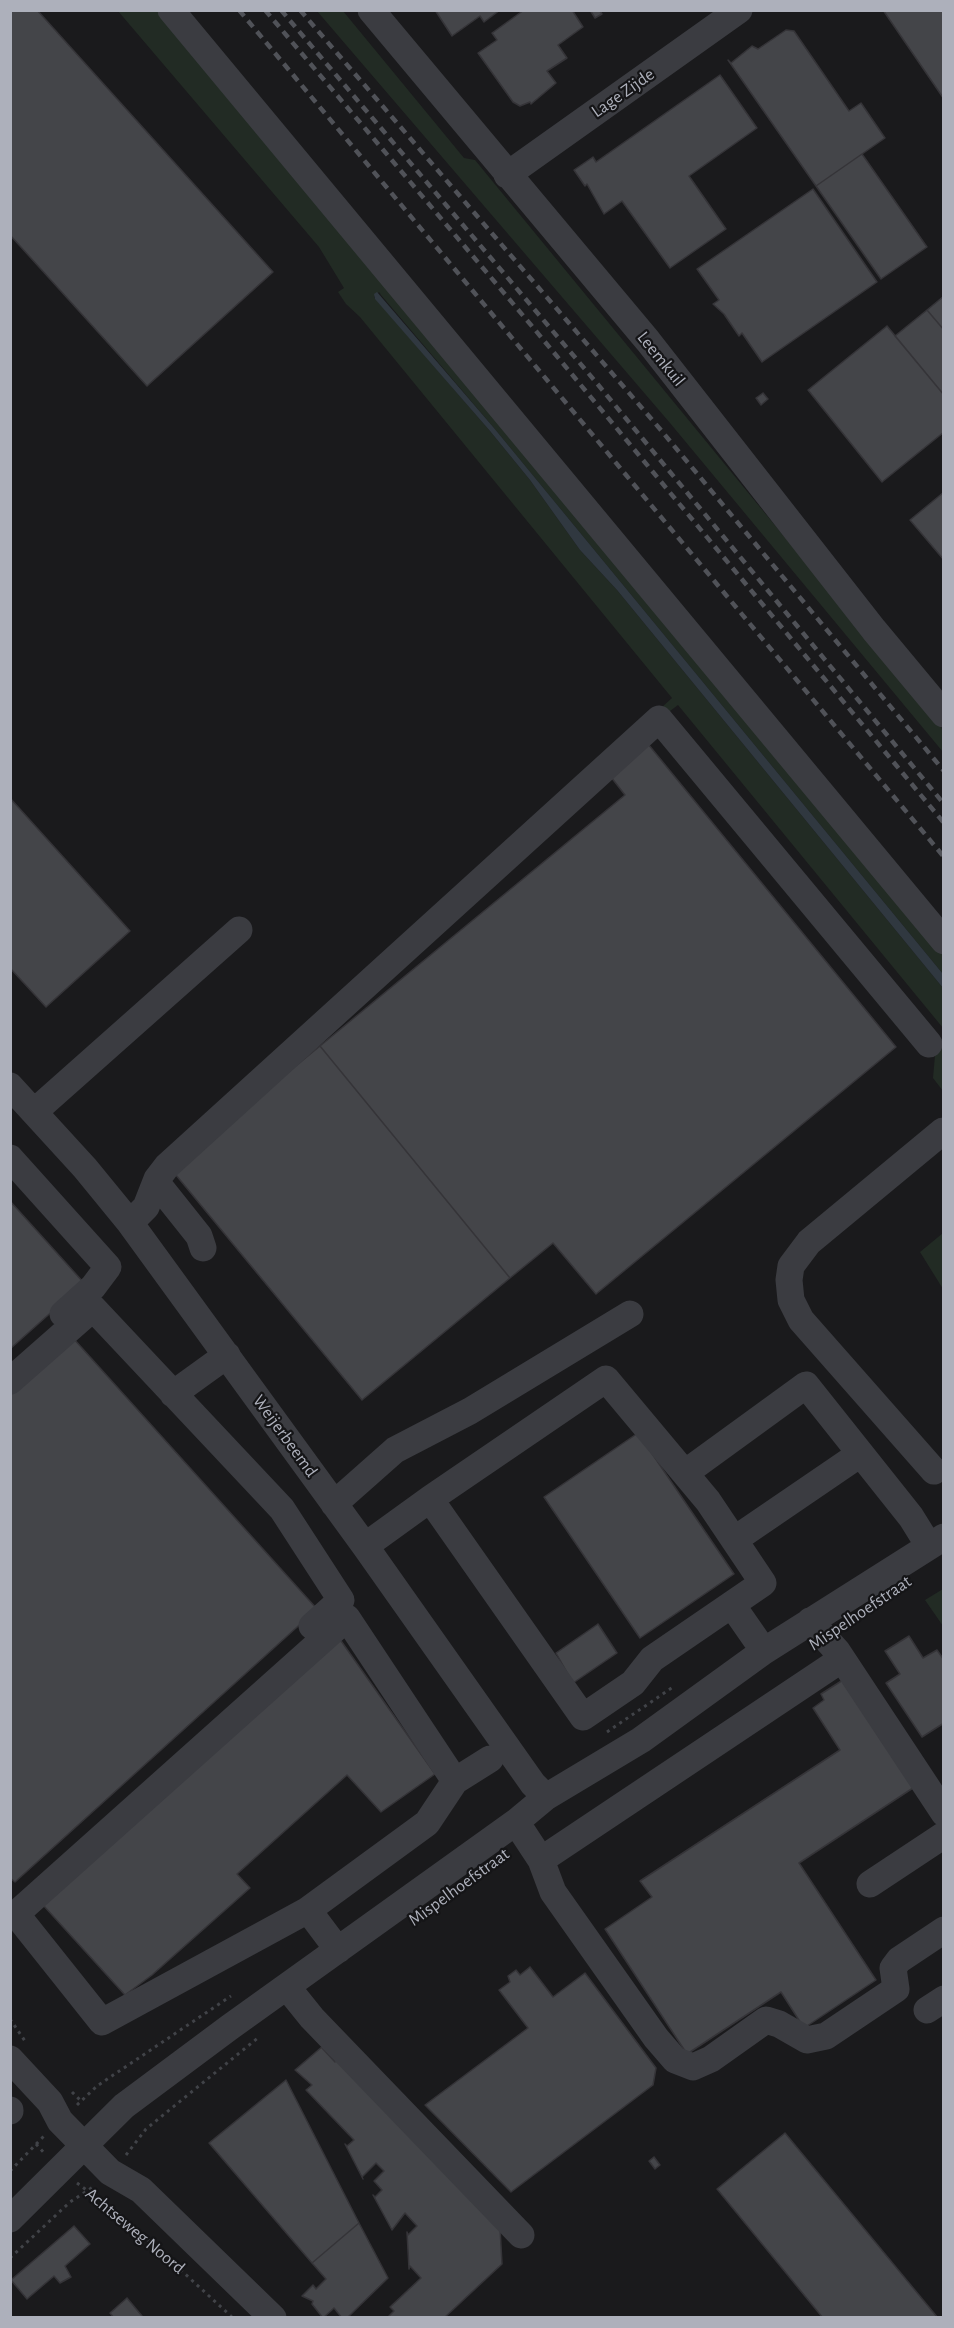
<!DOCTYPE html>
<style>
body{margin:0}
#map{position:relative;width:954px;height:2328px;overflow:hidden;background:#1a1a1c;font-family:"Alegreya Sans",sans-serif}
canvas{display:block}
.frame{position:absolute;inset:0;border:12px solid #adb0bb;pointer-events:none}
</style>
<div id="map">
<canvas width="954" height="2328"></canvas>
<div class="frame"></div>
</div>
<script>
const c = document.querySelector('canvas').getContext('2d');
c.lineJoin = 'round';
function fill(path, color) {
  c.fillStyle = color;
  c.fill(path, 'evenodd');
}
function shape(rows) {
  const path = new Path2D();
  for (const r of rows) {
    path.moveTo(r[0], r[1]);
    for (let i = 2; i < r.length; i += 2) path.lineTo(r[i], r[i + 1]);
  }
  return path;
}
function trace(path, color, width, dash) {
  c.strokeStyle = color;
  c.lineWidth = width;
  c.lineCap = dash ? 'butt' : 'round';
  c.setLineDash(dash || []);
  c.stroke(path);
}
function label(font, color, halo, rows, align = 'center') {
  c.font = font + ' "Alegreya Sans",sans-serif';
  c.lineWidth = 4.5;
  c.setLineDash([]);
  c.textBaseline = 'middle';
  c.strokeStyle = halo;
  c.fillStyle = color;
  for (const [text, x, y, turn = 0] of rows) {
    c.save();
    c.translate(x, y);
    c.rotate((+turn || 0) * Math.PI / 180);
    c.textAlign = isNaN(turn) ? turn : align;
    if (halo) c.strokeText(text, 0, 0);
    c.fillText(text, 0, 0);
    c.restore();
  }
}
const green = shape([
 [118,11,160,11,943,956,943,974,494,428,381,295,379,292,374,297,490,431,530,480,580,550,617,590,943,988,943,1028,678,705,666,714,661,708,672,698,360,317,346,304,338,292,344,288,319,247],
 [317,11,343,11,464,158,475,160,943,730,943,752,670,423],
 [943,1038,943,1091,933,1078,936,1044],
 [943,1233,943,1289,920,1252],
 [943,1589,943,1626,925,1600]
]);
const water = shape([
 [377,292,494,428,943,974,943,988,617,590,580,550,530,480,490,431,375,299,374,294]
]);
const building = shape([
 [10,10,37,10,273,272,147,386,10,235,10,10],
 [435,10,500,10,484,22,480,16,452,36,435,10],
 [524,10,572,10,583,27,558,45,567,58,547,71,556,83,531,104,530,102,520,106,513,102,478,53,497,40,492,33,524,10],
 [590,10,599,10,602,14,595,18,590,10],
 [883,10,944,10,944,99,883,10],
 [786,30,794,31,849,111,861,103,885,138,816,186,728,60,731,63,752,46,758,49,786,30],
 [720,75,757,128,689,176,726,229,670,268,622,201,604,214,587,184,585,186,574,170,593,157,596,162,720,75],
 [862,154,927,247,881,279,816,186,862,154],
 [813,189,877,282,762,362,742,333,739,336,724,314,713,304,719,300,697,269,813,189],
 [944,296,944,330,927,310,944,296],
 [927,310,944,330,944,395,895,336,927,310],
 [887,326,944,395,944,432,882,482,808,390,887,326],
 [763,393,768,399,761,405,756,398,763,393],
 [944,492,944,560,910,520,944,492],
 [648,744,896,1047,596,1294,553,1243,510,1278,320,1046,625,795,611,777,648,744],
 [10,798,130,931,46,1007,10,968,10,798],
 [320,1046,510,1278,362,1400,171,1169,320,1046],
 [10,1201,84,1283,10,1349,10,1201],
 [73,1338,317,1609,15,1882,10,1878,10,1394,73,1338],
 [638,1433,734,1574,640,1638,544,1497,638,1433],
 [598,1624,617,1653,573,1683,556,1653,598,1624],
 [909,1636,923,1658,937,1650,944,1660,944,1723,922,1737,886,1683,900,1674,885,1651,909,1636],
 [339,1638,435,1774,381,1812,347,1775,237,1874,250,1888,152,1975,125,1995,43,1905,339,1638],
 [846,1678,916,1786,799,1863,876,1980,804,2028,781,1992,687,2054,605,1929,652,1897,640,1881,840,1750,813,1708,824,1700,821,1694,846,1678],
 [530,1967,553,1997,585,1973,656,2068,653,2085,511,2192,425,2105,528,2028,499,1990,510,1982,508,1976,516,1970,520,1975,530,1967],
 [323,2046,322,2048,335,2062,338,2060,500,2228,502,2264,444,2318,387,2318,394,2311,390,2307,421,2278,410,2266,409,2269,407,2232,408,2235,417,2226,405,2213,392,2230,373,2195,375,2197,382,2190,374,2181,384,2171,376,2163,362,2177,363,2179,345,2144,347,2146,354,2140,306,2090,312,2085,295,2070,323,2046],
 [286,2080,359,2223,312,2263,209,2143,286,2080],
 [785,2133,938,2318,823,2318,717,2189,785,2133],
 [654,2157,660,2165,655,2169,649,2161,654,2157],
 [359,2223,388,2278,347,2318,342,2318,334,2308,323,2318,312,2304,313,2301,302,2296,313,2285,316,2289,326,2279,312,2263,359,2223],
 [74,2226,90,2244,65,2266,71,2277,60,2283,54,2276,27,2299,11,2280,74,2226],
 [127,2298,142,2316,140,2318,114,2318,110,2313,127,2298]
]);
const path = shape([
 [607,1732,673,1687],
 [10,2019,25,2041],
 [72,2092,81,2101],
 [77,2105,97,2086,231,1996],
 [36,2144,45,2154],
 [126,2155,146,2129,259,2037],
 [10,2171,44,2136],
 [77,2183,123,2217,233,2318],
 [10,2258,70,2202,93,2187]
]);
const minor = shape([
 [171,10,944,941],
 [371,10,648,341,874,630,944,714],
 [507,175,739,10],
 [10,1086,85,1168,130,1223,365,1546,533,1784,546,1797],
 [34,1112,239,930],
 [10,1158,108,1267,93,1287,63,1314],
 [156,1182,199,1236,203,1248],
 [130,1223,146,1207,157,1179,167,1166,659,719,929,1044],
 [10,1381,93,1308,282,1509,341,1600,312,1626],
 [173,1394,227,1355],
 [934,1471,801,1320,791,1300,789,1280,791,1266,809,1242,943,1131],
 [685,1473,806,1385,911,1517,929,1546],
 [334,1504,395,1450,470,1411,630,1314],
 [734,1540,860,1454],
 [365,1546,430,1499,583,1717,633,1683,652,1659,763,1583,708,1501,606,1379,430,1499],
 [732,1605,764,1651],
 [810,1621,837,1651,944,1813],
 [455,1781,490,1759],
 [516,1822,541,1860,553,1892,656,2038,675,2060,693,2067,711,2059,766,2020,779,2024,807,2040,826,2036,896,1989,893,1968,899,1960,944,1930],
 [541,1860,842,1659],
 [870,1884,944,1835],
 [308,1910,427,1823,455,1781,347,1618,16,1914,102,2022,308,1910,338,1950],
 [287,1987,312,2018,521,2235],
 [927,2010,944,1999],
 [10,2059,50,2102,60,2121,110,2172,141,2190,273,2318],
 [10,2110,10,2111],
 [10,2219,124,2106,230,2027,516,1822,546,1797,641,1740,764,1651,944,1537]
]);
const rail = shape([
 [239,10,944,857],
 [265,10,531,325,944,823],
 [281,10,595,381,944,804],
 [300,10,660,429,944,771]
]);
const streetNames = [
 ["Lage Zijde",623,93,-35],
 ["Leemkuil",661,359,51],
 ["Weijerbeemd",285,1436,54],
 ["Mispelhoefstraat",860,1613,-34],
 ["Mispelhoefstraat",459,1887,-36],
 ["Achtseweg Noord",135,2231,40]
];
fill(green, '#222b24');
fill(water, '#303840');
fill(building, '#444549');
trace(building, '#353438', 1.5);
trace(path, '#414348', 3, [3, 4.5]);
trace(minor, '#3b3c41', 27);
trace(rail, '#505258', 4.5, [8, 6]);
label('18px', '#adb0bb', '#151517', streetNames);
</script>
